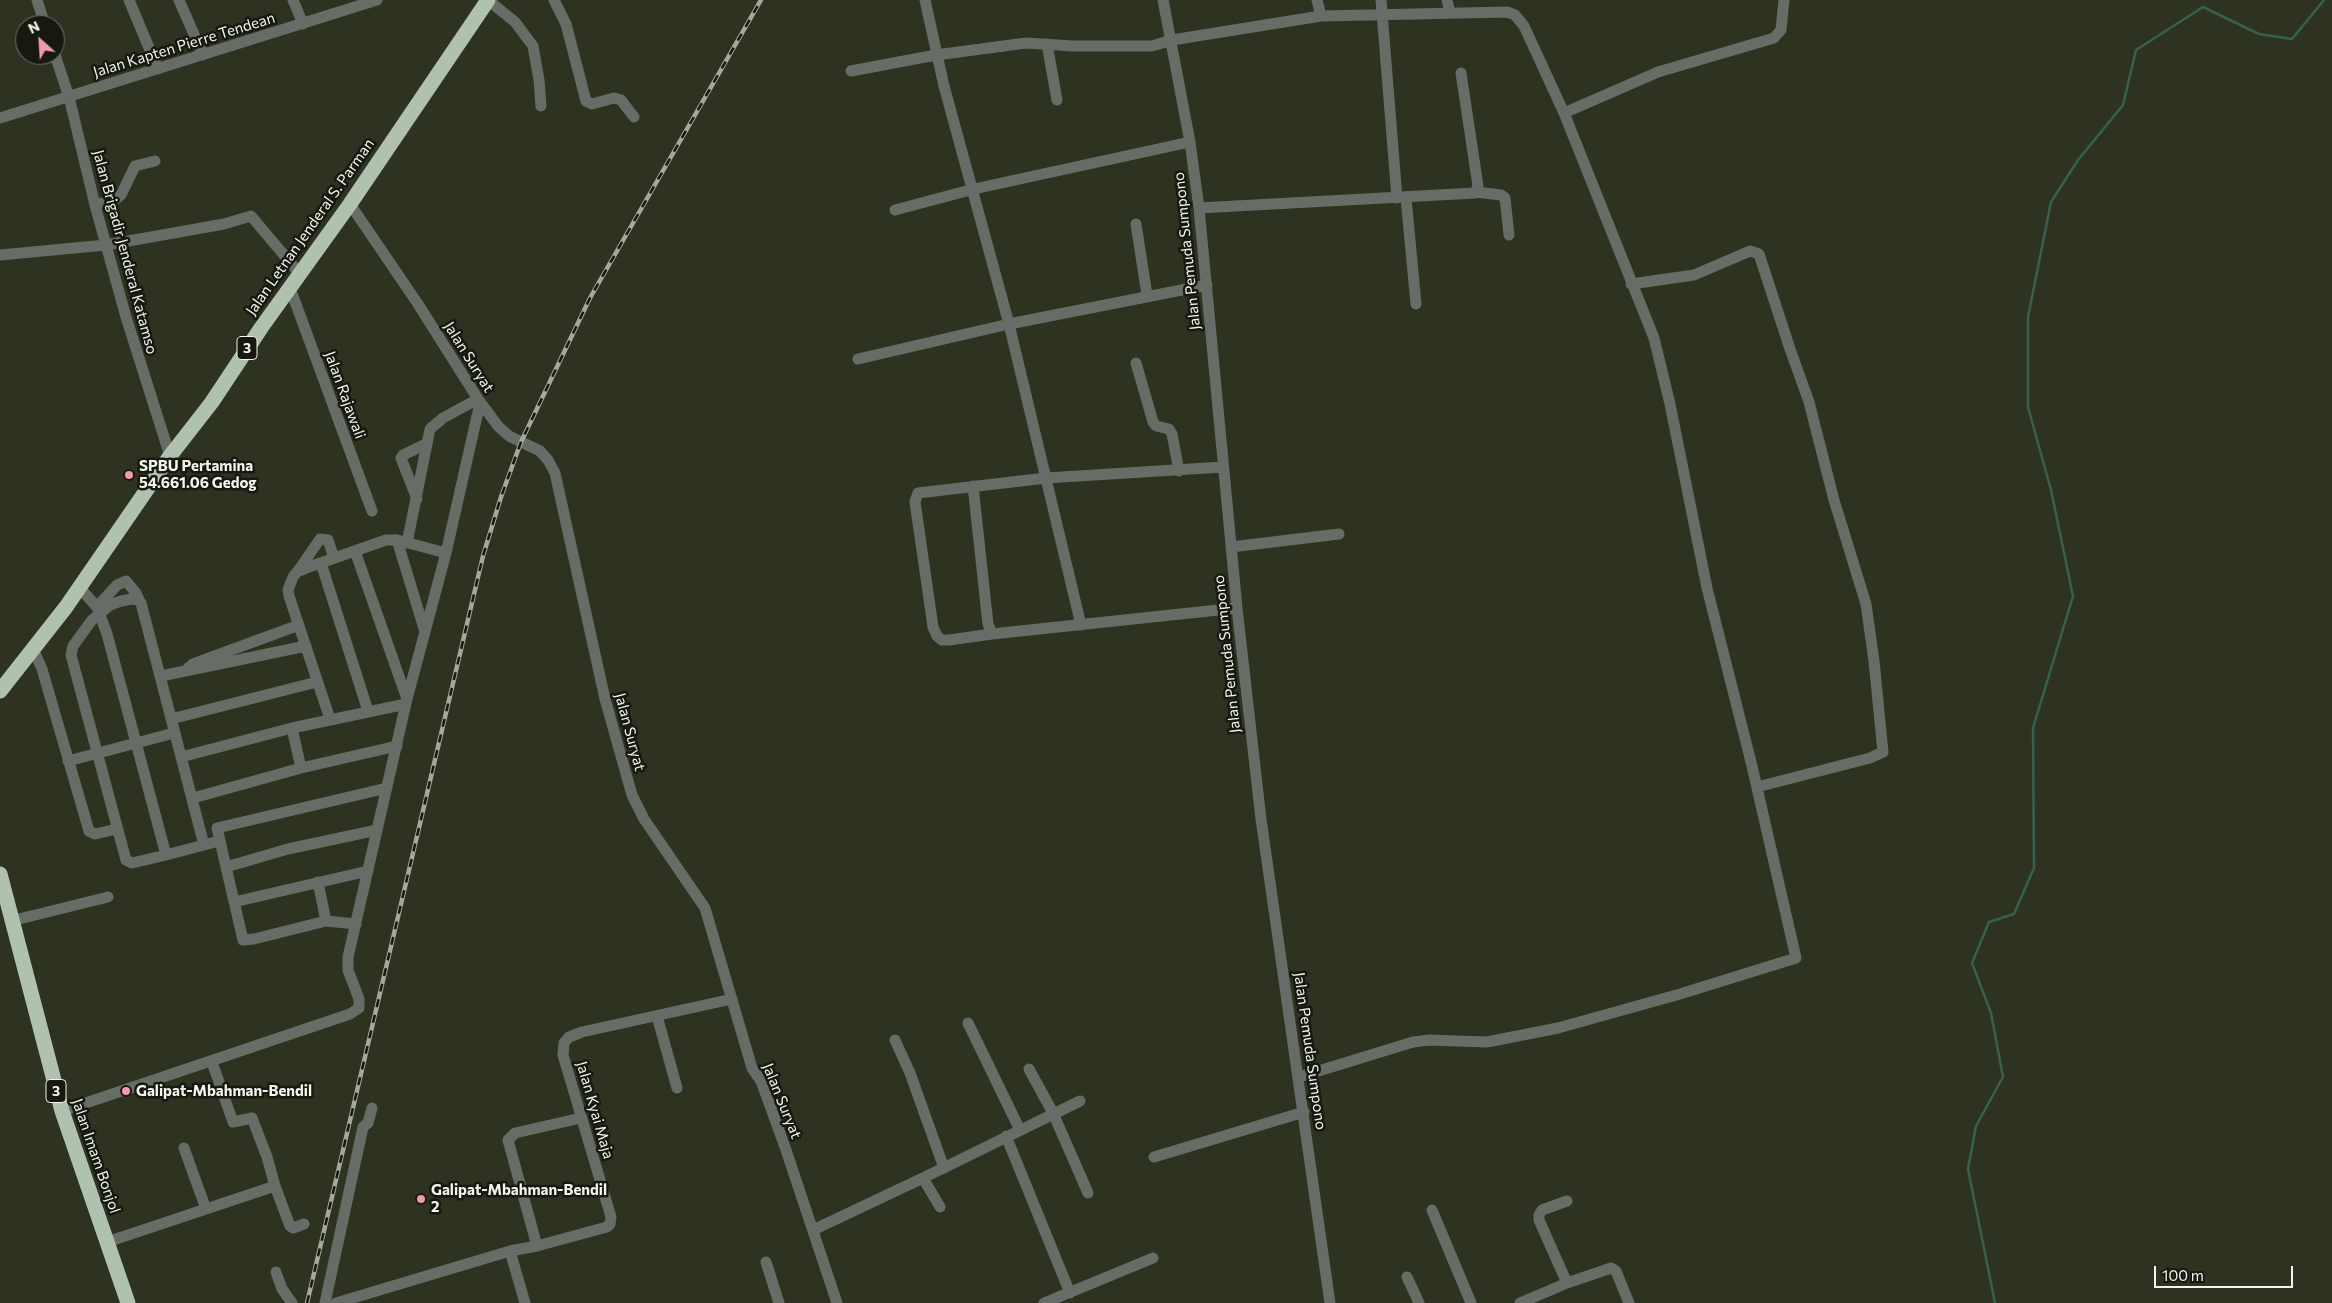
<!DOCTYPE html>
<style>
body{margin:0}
#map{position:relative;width:2332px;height:1303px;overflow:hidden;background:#2e3221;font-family:Commissioner,sans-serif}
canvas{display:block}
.north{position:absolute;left:15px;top:15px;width:50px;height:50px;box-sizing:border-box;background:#171911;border:1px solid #6e7168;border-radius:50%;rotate:334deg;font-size:14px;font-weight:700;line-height:20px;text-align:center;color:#f1f5ea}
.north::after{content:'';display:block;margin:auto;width:18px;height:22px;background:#f29aac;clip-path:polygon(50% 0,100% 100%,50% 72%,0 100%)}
.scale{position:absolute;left:2154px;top:1266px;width:139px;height:22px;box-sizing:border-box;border:2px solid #f1f5ea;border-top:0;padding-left:6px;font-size:15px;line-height:18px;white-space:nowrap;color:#f1f5ea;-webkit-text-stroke:4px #171911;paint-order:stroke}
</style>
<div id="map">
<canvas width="2332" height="1303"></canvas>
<div class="north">N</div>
<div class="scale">100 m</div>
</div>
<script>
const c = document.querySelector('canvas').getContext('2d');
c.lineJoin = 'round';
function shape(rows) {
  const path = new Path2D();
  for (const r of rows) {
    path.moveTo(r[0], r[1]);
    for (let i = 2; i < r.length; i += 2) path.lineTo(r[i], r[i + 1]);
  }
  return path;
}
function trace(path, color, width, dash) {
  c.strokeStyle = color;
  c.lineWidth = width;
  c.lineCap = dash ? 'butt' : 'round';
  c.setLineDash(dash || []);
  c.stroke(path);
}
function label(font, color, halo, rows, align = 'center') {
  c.font = font + ' Commissioner,sans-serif';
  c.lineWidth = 5;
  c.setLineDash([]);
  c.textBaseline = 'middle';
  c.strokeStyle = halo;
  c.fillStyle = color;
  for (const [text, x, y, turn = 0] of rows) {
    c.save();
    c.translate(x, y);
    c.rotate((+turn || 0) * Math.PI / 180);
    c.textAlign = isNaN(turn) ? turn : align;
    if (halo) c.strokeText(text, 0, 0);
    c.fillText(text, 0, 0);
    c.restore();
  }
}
const stream = shape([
 [1995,1303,1968,1169,1976,1126,2003,1077,1991,1013,1972,963,1989,922,2014,914,2034,868,2033,728,2073,596,2051,490,2028,407,2028,317,2051,202,2078,160,2123,105,2136,50,2203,7,2259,34,2292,39,2324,0]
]);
const minor = shape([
 [37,0,45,25],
 [129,0,158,69],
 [179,0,203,55],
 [293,0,303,24],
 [488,0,515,22,533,46,539,80,541,106],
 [554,0,566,24,586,101,592,104,614,98,621,100,634,117],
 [925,0,944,86,1009,324,1081,625],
 [1163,0,1190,142,1199,208,1237,608,1261,819,1330,1303],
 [1317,0,1321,16],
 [1381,0,1397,198],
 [1447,0,1450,13],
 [1047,44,1057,100],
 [55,55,69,97,95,205,126,317,170,456],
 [851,71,936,55,1026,43,1073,46,1152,46,1172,40,1321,16,1507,12,1515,15,1524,26,1564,113],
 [0,118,377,0],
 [1476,192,1501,195,1505,198,1509,235],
 [1406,198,1416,304],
 [350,204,418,304,478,399,498,426,509,436,540,451,548,460,555,473,605,699,632,795,644,819,705,908,752,1068,761,1081,786,1150,837,1303],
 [95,205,116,199,121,195,135,166,155,161],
 [1199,208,1475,193,1478,186,1461,73],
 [895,210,974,189,1190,142],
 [1136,224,1147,295],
 [0,255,106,245,224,224,251,216,300,274],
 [1631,284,1694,275,1750,251,1759,254,1790,349,1809,402,1834,500,1866,604,1874,661,1883,752,1870,758,1757,787],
 [290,288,372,511],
 [858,359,1009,324,1207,285],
 [1136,363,1153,422,1156,426,1169,429,1172,434,1179,471],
 [973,486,988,624,992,634,1237,608],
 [417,499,401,458,403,455,426,444],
 [397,540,425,632],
 [407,543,430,429,443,418,478,399],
 [1231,547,1339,534],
 [355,551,407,699],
 [321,563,368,711],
 [298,571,320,539,328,540,334,558],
 [79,587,97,607,107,634,166,855],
 [97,607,117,585,126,581,136,593,139,600],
 [992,634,949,640,942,640,937,636,933,627,915,502,918,493,1046,478,1223,467],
 [34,651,42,669,89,831,95,834,117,829],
 [188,668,193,664,299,625],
 [161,676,306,646],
 [171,719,317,682],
 [330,719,289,596,288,590,293,577,297,572,309,567,386,540,397,540,446,553],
 [292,728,301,768],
 [181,757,292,728,406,704],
 [68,761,174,733],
 [193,798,301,768,397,746],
 [204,845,141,603,139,600,132,599,121,601,110,605,92,620,73,646,71,655,126,860,132,863,166,855,204,845,219,841],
 [226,867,288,849,377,830],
 [318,882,326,921],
 [234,902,368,871],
 [11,921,108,897],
 [356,924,326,921,254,939,243,940,217,828,387,788],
 [657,1016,677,1088],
 [968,1023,1020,1130],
 [895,1040,910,1073,944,1168],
 [212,1062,233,1122,252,1118,267,1157,275,1186],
 [1029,1069,1053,1113,1088,1193],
 [1299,1077,1413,1042,1429,1040,1487,1042,1558,1028,1680,994,1796,958,1752,766,1707,588,1670,404,1654,338,1564,113,1658,72,1774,38,1781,30,1784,0],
 [62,1111,350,1014,359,1008,359,999,348,970,348,957,407,699,446,553,480,403],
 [1006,1136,1070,1293],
 [184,1148,206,1209],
 [1154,1157,1304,1112],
 [923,1178,940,1207],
 [1432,1210,1471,1303],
 [813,1230,923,1178,1080,1101],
 [107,1242,275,1186,290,1226,293,1228,304,1224],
 [537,1246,508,1140,515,1133,581,1118],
 [510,1251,525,1303],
 [766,1262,779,1303],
 [276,1272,282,1289,292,1303],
 [1407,1277,1419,1303],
 [1567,1283,1539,1220,1539,1215,1542,1210,1567,1201],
 [325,1303,363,1127,368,1123,372,1108],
 [336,1303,510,1251,537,1246,607,1227,610,1224,611,1217,563,1055,564,1043,569,1037,582,1032,732,999],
 [1044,1303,1153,1258],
 [1520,1303,1567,1283,1611,1268,1616,1271,1629,1303]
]);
const highway = shape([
 [0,691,66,607,170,456,212,402,261,328,350,204,488,0],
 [0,874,62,1111,128,1303]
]);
const rail = shape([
 [307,1303,483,556,501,497,521,442,590,298,761,0]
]);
const markers = [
 [129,475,5,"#f29aac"],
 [126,1091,5,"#f29aac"],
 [421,1199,5,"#f29aac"]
];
const shields = [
 [247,348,20],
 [56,1091,20]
];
const shieldNames = [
 ["3",247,348],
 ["3",56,1091]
];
const streetNames = [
 ["Jalan Kapten Pierre Tendean",184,45,-17],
 ["Jalan Letnan Jenderal S. Parman",310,227,-55],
 ["Jalan Pemuda Sumpono",1187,251,-96],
 ["Jalan Brigadir Jenderal Katamso",125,252,75],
 ["Jalan Suryat",469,357,58],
 ["Jalan Rajawali",345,395,70],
 ["Jalan Pemuda Sumpono",1227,654,-96],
 ["Jalan Suryat",630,732,75],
 ["Jalan Pemuda Sumpono",1310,1051,82],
 ["Jalan Suryat",782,1101,68],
 ["Jalan Kyai Maja",595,1110,74],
 ["Jalan Imam Bonjol",96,1156,71]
];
const poiNames = [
 ["SPBU Pertamina",139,466],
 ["54.661.06 Gedog",139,483],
 ["Galipat-Mbahman-Bendil",136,1091],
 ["Galipat-Mbahman-Bendil",431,1190],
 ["2",431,1207]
];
trace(stream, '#38604f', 2.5);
trace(minor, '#666d66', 11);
trace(highway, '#b1c1af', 15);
trace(rail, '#a5a99c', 4.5);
trace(rail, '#171911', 2.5, [8]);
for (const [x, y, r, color] of markers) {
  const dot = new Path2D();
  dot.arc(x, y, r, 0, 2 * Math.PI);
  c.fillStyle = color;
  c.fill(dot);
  trace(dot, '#171911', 2);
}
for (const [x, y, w] of shields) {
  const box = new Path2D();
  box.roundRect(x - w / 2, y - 11.5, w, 23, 4);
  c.fillStyle = '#171911';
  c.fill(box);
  trace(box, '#f1f5ea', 1);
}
label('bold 14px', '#f1f5ea', null, shieldNames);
label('15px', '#f1f5ea', '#171911', streetNames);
label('bold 15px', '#f1f5ea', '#171911', poiNames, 'left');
</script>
